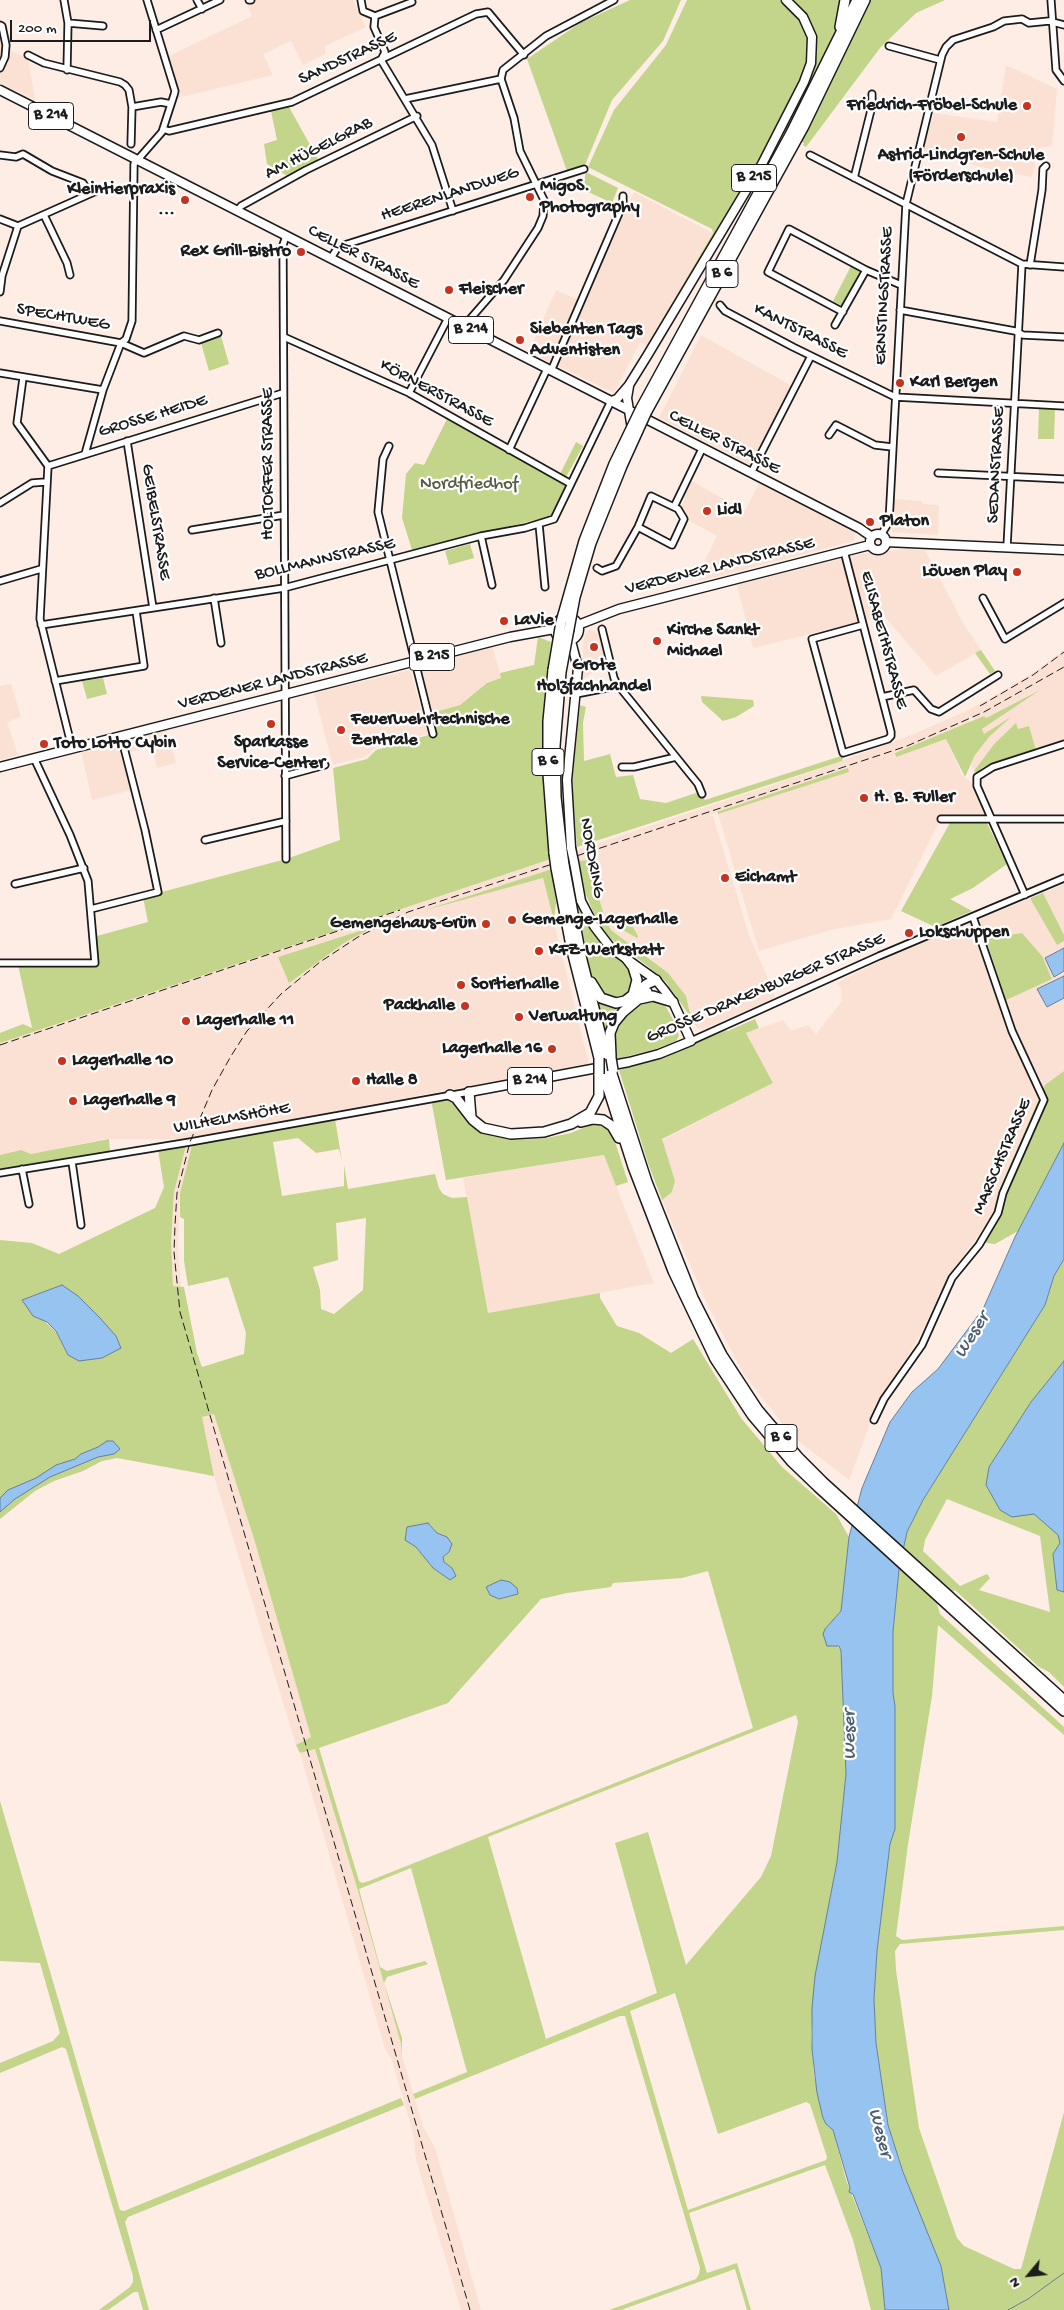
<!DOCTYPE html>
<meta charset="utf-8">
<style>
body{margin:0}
#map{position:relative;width:1064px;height:2310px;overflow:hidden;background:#fdede5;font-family:"Gochi Hand",sans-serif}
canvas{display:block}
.north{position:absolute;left:1004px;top:2250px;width:50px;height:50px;-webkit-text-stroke:4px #fff;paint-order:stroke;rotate:242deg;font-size:14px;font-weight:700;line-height:20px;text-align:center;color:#1c1c1c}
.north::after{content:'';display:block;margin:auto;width:18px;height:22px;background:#1c1c1c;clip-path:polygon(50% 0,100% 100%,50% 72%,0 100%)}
.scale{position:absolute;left:10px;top:20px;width:141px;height:22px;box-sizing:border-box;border:2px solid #1c1c1c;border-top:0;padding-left:6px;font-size:15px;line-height:18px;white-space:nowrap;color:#1c1c1c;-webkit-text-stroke:4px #fff;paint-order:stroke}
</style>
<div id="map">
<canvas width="1064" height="2310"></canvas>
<div class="north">N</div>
<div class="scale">200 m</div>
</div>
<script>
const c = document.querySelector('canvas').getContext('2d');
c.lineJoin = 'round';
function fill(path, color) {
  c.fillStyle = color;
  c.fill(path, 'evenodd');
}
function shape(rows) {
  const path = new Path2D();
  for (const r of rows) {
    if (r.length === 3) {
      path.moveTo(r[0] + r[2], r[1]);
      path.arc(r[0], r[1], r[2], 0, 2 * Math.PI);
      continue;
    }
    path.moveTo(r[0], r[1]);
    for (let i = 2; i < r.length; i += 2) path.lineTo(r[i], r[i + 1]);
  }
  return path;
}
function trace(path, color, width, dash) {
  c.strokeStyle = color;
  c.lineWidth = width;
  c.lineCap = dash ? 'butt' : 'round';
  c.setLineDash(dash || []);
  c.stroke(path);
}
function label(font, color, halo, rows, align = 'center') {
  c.font = font + ' "Gochi Hand",sans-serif';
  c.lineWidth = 4.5;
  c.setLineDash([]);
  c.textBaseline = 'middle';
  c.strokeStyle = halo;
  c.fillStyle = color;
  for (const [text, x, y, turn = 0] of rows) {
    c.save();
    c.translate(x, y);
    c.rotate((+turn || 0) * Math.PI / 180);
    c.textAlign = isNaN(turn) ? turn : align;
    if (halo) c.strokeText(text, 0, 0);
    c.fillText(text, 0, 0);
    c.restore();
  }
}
const built = shape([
 [255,0,353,0,366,27,325,46,325,54,303,65,291,41,263,54,273,75,177,98,177,88,167,57,252,16,247,4],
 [0,27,4,47,28,59,35,100,0,83],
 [1006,65,1057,89,1052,146,1038,148,1032,177,990,169,922,152,934,113,997,122],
 [634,192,713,233,647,346,640,342,614,393,529,352,556,290,579,300,575,309,581,311],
 [701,335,792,386,756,457,753,456,749,464,659,418],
 [690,480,745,511,759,484,852,530,855,533,854,541,700,581,699,573,717,536,688,520,680,509,685,499,682,497],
 [894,499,922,501,922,504,939,505,938,535,892,532],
 [908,549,925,550,963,623,981,650,936,676,884,616,753,648,737,585,860,554],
 [590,629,599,634,606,664,583,679,583,642,585,635],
 [492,645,501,678,487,683,460,705,428,714,415,667],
 [1064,650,1064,742,1036,750,1029,726,1018,729,1016,724,994,743,974,771,971,766,975,755,989,737,1008,720,984,734,982,729,1034,693,985,718,984,716,975,720,973,716,968,718,970,723,895,753,896,757,946,739,962,775,971,782,988,817,942,816,891,919,831,930,759,951,718,814,849,772,848,769,709,815,713,816,748,932,775,996,771,1000,703,1029,698,1028,690,1013,686,996,652,960,611,930,606,921,587,860,579,861,577,850,814,771,914,734,964,712,996,695,1037,670],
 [410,670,428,734,376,747,365,757,333,765,314,693],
 [11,684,21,717,7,722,18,755,0,760,0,686],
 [167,730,176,763,157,768,152,747,123,754,132,790,92,800,81,751],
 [551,859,552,869,433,907,543,878,589,1064,185,1139,105,1139,31,1154,21,1150,0,1155,0,1043],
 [372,927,344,943,289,982,278,957],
 [1064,884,1064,1071,1045,1086,998,1192,993,1214,947,1279,921,1333,874,1413,849,1480,792,1436,743,1373,709,1308,662,1200,672,1192,675,1181,662,1140,773,1083,746,1033,783,1020,791,1031,808,1025,816,1034,842,1001,841,988,837,983,880,961],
 [1022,933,1042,956,985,936,1002,936],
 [192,1145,180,1193,178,1250,181,1287,173,1286,171,1242,174,1192,186,1146],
 [604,1155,654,1283,488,1313,463,1178],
 [214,1414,255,1542,311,1737,296,1745,214,1476,202,1417],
 [315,1748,358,1891,401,2044,402,2056,423,2126,435,2148,481,2310,461,2310,416,2160,413,2133,392,2060,385,2049,300,1753]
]);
const green = shape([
 [630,0,681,0,663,41,612,100,585,165,567,171,527,59,580,23],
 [687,0,945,0,916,13,880,48,806,147,803,145,804,143,776,129,650,347,647,346,713,233,712,229,588,167,614,110,666,45],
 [289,107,319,161,289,177,267,164,264,144,277,140,271,111],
 [586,172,618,188,612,203,582,189],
 [851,266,860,271,842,306,833,301],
 [221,336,229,364,209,371,201,343],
 [1039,409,1055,410,1054,439,1038,439],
 [448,417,566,485,552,516,412,550,402,518,406,474,415,463,424,465],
 [576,442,583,446,566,477,560,474],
 [470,544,474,558,449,565,445,551],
 [538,637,551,642,543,713,543,760,551,859,0,1043,0,1033,23,1024,32,1028,18,965,96,965,97,936,148,922,143,897,286,859,340,840,333,768,367,759,376,750,432,734,428,714,460,705,487,683,501,678,500,673,534,665],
 [981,650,995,671,990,674,975,653],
 [103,678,107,694,87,699,82,681],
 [1040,690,982,729,984,734,1011,717,989,737,975,755,965,777,946,739,896,757,895,753,984,716,986,718],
 [701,696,753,700,754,706,736,717,723,721,702,702],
 [580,705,586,707,583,723,584,761,610,754,616,777,633,775,640,799,666,803,699,792,705,800,844,755,842,761,577,847,572,783],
 [1016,723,1018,729,1029,726,1036,750,983,767,976,773,974,771,994,744],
 [848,768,849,772,718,814,717,812],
 [951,821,986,821,1007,864,973,888,950,899,972,911,935,927,901,911],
 [587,860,606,921,611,930,668,973,686,996,690,1013,698,1028,666,982,645,964,609,938,598,923,584,890,579,861],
 [569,863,571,863,579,904,591,929,609,949,625,962,633,971,634,989,624,999,607,1000,592,979],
 [552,869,556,903,554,921,543,878,422,911],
 [1043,893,1064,935,1064,941,1057,945,1031,900,1031,898],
 [630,922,638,936,637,938,623,930,624,923],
 [375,926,344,943,289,983,278,957],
 [1022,933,1042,956,1052,979,1006,1000,985,936,1002,936],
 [596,997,627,1003,606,1037],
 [647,999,659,1001,666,1007,676,1025,679,1036,676,1041,656,1049,616,1059,613,1040,615,1027,633,1007],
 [755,1019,759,1028,746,1033,773,1083,662,1139,675,1181,672,1192,662,1200,648,1163,619,1070,662,1057,725,1030,728,1031],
 [1064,1071,1064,1143,1018,1231,995,1244,979,1242,993,1214,998,1193,1045,1085],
 [449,1101,454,1102,461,1110,470,1125,492,1136,517,1140,547,1138,571,1133,590,1125,600,1126,608,1130,614,1139,628,1182,616,1186,604,1155,446,1180,432,1105,433,1102],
 [335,1119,342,1161,339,1149,316,1153,298,1138,273,1142,282,1196,344,1186,344,1165,348,1189,435,1174,439,1188,443,1194,452,1198,467,1197,488,1313,600,1293,600,1298,617,1326,639,1333,671,1353,693,1339,741,1418,782,1467,836,1514,849,1537,841,1611,825,1629,841,1651,846,1774,837,1862,816,1973,811,2034,814,2075,823,2118,826,2124,833,2130,846,2180,881,2268,885,2310,871,2310,853,2240,825,2165,689,2213,707,2273,737,2263,751,2310,747,2310,735,2269,621,2310,609,2310,696,2279,699,2274,700,2268,625,2016,620,2016,415,2099,413,2094,467,2072,411,1868,359,1889,380,1967,387,1971,425,1961,428,1964,387,1977,384,1983,402,2038,402,2057,401,2044,358,1891,315,1749,300,1753,296,1745,311,1737,255,1542,214,1414,202,1417,214,1476,117,1458,102,1461,83,1471,54,1481,35,1491,0,1519,0,1240,32,1243,59,1254,155,1208,164,1187,158,1150,186,1146,174,1192,171,1242,173,1286,184,1287,197,1353,202,1367,244,1354,246,1333,228,1277,188,1286,184,1261,184,1219,180,1217,180,1193,192,1145],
 [366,1218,363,1290,334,1314,321,1309,320,1290,313,1267,338,1260,336,1223],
 [62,1285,68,1355,56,1332,22,1300],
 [428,1523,437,1533,447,1537,443,1556,444,1562,452,1568,450,1580,433,1568,416,1547],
 [708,1571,753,1728,369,1881,362,1883,359,1881,319,1748,448,1703,541,1599,567,1593,611,1587,613,1583,682,1578],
 [486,1588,518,1594,499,1599],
 [796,1715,798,1722,771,1856,761,1877,686,1965,648,1832,615,1843,657,1993,546,2039,488,1837],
 [675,1993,718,2134,806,2102,810,2104,827,2157,826,2160,688,2210,630,2011],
 [109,1139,110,1150,106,1153,0,1171,0,1155,21,1150,31,1154],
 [1064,1259,1064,1361,1031,1402,989,1467,986,1485,1034,1514,1059,1535,1060,1543,1053,1555,1057,1590,1064,1592,1064,1687,1049,1672,1039,1667,955,1590,937,1604,940,1614,1064,1727,1064,1735,938,1625,932,1696,908,1844,896,1936,902,1940,1064,1926,1064,1930,900,1944,895,1951,896,1970,919,2128,957,2238,964,2246,1014,2269,1021,2269,1064,2112,1064,2310,949,2310,888,2125,876,2043,874,1999,877,1951,890,1844,895,1829,895,1706,893,1693,893,1632,899,1569,907,1532,923,1500,1045,1305,1054,1276],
 [947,1499,1040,1536,1050,1612,979,1590,990,1578,987,1574,960,1586,923,1551,925,1540],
 [0,1801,120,2210,124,2211,401,2098,404,2105,128,2217,125,2222,149,2310,143,2310,138,2292,134,2292,108,2310,99,2310,130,2287,133,2282,133,2276,66,2049,62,2047,0,2073,0,2063,53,2041,60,2033,40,1963,0,1961]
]);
const water = shape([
 [1064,948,1064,971,1054,977,1045,958,1064,948],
 [1064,976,1064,998,1047,1007,1037,989,1064,976],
 [1064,1143,1064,1259,1054,1276,1045,1305,923,1500,907,1532,899,1569,893,1632,893,1693,895,1706,895,1829,890,1844,877,1951,874,1999,876,2043,888,2125,903,2172,941,2266,949,2310,885,2310,881,2268,853,2194,849,2192,850,2188,833,2130,826,2124,823,2118,817,2093,812,2049,812,2008,815,1976,837,1862,846,1774,841,1651,839,1646,827,1646,823,1634,825,1629,841,1611,849,1537,862,1488,890,1422,912,1392,938,1369,983,1309,1015,1237,1064,1143],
 [62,1285,78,1296,100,1318,116,1336,121,1348,102,1358,79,1361,68,1355,56,1331,47,1322,33,1316,22,1300,62,1285],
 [1064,1361,1064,1592,1057,1590,1053,1554,1060,1543,1058,1535,1034,1514,1012,1517,1000,1510,986,1485,989,1467,1031,1402,1064,1361],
 [107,1441,113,1441,120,1449,114,1454,98,1457,50,1477,15,1499,0,1512,0,1498,8,1490,36,1478,56,1465,75,1459,81,1454,98,1447,107,1441],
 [428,1523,437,1533,447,1537,452,1544,449,1552,443,1557,444,1562,452,1568,456,1576,450,1580,433,1568,416,1547,405,1540,407,1527,428,1523],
 [501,1580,510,1582,517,1588,518,1594,499,1599,490,1595,486,1587,501,1580]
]);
const stream = shape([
 [1008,2310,1028,2299,1064,2273]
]);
const minor = shape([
 [64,0,68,23,67,70],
 [197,0,202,9],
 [249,0,251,0],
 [361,0,363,11,375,16,374,27,385,52,381,60],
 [1051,0,1056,70,1064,81],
 [375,16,412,2],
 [68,23,103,26],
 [0,25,2,26,6,45,5,57,0,68],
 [156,30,220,0],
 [889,46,940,60],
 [28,55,44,63,120,82,125,85,129,90,132,107,131,144],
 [381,60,432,145,453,211],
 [501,79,503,70,546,36,614,0],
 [405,99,501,79,514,118,520,151,544,200,543,216,538,228,504,280,464,326],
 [132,107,161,102,171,104],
 [163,129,169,131,292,102,476,14,488,12,524,55],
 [0,155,16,157,23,154,52,171,83,183,89,193],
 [810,155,1022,264,1064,267],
 [854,178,872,106,872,94],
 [237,211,241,206,306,170,417,116],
 [44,215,67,263,70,275],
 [0,219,18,226,101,189,133,191],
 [286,236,283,245,286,859],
 [331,258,338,247,584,169],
 [1030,265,1042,190,1043,169,1046,166],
 [0,292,2,276,18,226],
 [720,305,725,311,793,347,895,397,1064,406],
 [900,310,1015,331,1023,335,1064,337],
 [843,312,768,272,789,229,866,270,901,285],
 [0,321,121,343,144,353,184,336,199,340,218,333],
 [835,325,866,270],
 [284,337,409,393,571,484],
 [551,371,623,204,623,196],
 [0,373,103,390],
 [23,378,17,423,48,466],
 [409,393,448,318],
 [829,435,836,425,875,445,892,447],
 [127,441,153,608],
 [389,446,383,459,378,512,433,734],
 [509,450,547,369],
 [85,454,103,390,121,343,126,339,132,321,134,164,162,132,174,95,175,91,147,0],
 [751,473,811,356],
 [938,473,1064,479],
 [0,503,32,483,45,482],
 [674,507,702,449],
 [539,524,545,587],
 [192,530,284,515],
 [881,535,889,522,906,204,942,55,946,47,953,40,993,27,1004,21,1022,19,1029,23,1049,21,1064,25],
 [481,536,492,585],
 [1007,547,1022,264],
 [844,551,891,732,891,736,888,739,843,753,812,639,863,625],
 [597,568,602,571,616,566,638,527,651,496,678,509,684,519,672,545,638,527],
 [0,581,41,569],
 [214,598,221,643],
 [983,598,1005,639,1064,603],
 [41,625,284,588,481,536,525,528,554,519,611,401],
 [602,629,614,678,617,684,698,784,702,794],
 [55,681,144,666,136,611],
 [576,694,612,687,617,684],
 [882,697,914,690,931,709,939,712,998,675],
 [72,748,40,619,48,466,283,393],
 [622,767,634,767,676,757],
 [285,776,325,765],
 [941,819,1064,819],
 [205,840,286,821],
 [15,884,84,868],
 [1025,895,977,786,977,777,993,767,1064,744],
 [91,909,158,892,145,830,121,736],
 [0,963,95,963,88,881,70,835,34,758],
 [691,1041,879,956,1064,878],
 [72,1162,81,1225],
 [22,1169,29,1204],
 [0,1173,190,1142,469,1092],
 [874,1420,884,1399,922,1345,952,1278,979,1245,998,1213,1003,1193,1044,1100,1012,1031,973,917]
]);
const major = shape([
 [0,90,611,401,859,528,872,537],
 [629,386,627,398,632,429],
 [611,401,617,399,629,385,647,356,762,164,804,82,811,63,812,37,803,17,786,0],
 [878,542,8],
 [886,542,1064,550],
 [567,629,12],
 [578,625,619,609,870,545],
 [571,641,578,668,567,780,571,848],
 [0,767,510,637,554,629],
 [469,1092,629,1062,659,1054,691,1041,673,1002,665,991,656,980,610,947,594,926,581,901,574,862]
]);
const highway = shape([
 [840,27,845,0],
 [641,408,791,133,857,0],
 [647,411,804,126,865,0],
 [553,670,548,721,548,774,554,853],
 [561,672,555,746,556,797,562,850],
 [564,865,581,956,607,1060],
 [556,868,572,951,599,1058],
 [627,959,633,967,637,980,633,995],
 [591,982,601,998,616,1003,625,1001,647,984,656,980],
 [639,999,653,996,673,1002],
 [611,1056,610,1033,614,1023,623,1012,647,992],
 [611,1071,647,1182,693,1298,722,1355,758,1410,798,1457,823,1482,1064,1700],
 [603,1073,633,1167,673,1271,715,1359,752,1415,792,1462,818,1487,1064,1711],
 [469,1092,471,1117],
 [450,1095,456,1098,473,1120,483,1128,511,1134,544,1132,571,1124,590,1113,599,1096,599,1074],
 [581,1122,593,1119,603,1120,612,1126,619,1138]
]);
const rail = shape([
 [980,706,1033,675,1064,652],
 [0,1045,400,910],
 [470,2310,180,1312,174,1252,175,1225,177,1193,190,1142,212,1090,231,1056,247,1031,281,994,320,962,358,937,408,912,907,746,984,712,1064,667]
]);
const majorBridge = shape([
 [571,848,574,862]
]);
const highwayBridge = shape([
 [553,670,561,622,584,541,614,464,641,408],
 [561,672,575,597,591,543,622,466,647,411],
 [562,850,564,865],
 [554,853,556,868],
 [599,1058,599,1074],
 [611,1058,613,1070]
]);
const markers = [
 [1027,106,5,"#c8321e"],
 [961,137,5,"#c8321e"],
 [530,197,5,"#c8321e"],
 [185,200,5,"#c8321e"],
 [301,252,5,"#c8321e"],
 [449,290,5,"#c8321e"],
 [520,340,5,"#c8321e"],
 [900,383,5,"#c8321e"],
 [707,511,5,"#c8321e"],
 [870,522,5,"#c8321e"],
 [1017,572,5,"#c8321e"],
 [504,621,5,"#c8321e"],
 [657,641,5,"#c8321e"],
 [594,647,5,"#c8321e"],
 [271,724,5,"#c8321e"],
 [341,730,5,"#c8321e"],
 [44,744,5,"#c8321e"],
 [864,798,5,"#c8321e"],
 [725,878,5,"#c8321e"],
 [512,920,5,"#c8321e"],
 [486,924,5,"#c8321e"],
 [909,933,5,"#c8321e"],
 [539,951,5,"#c8321e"],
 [461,985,5,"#c8321e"],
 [465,1006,5,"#c8321e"],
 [519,1017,5,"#c8321e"],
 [186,1021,5,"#c8321e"],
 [552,1049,5,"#c8321e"],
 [62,1061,5,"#c8321e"],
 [356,1081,5,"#c8321e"],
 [73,1101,5,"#c8321e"]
];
const shields = [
 [51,116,45],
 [754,178,45],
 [722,274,32],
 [471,330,45],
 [432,657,45],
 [548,762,32],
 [530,1081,45],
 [781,1438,32]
];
const shieldNames = [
 ["B 214",51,116],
 ["B 215",754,178],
 ["B 6",722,274],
 ["B 214",471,330],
 ["B 215",432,657],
 ["B 6",548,762],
 ["B 214",530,1081],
 ["B 6",781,1438]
];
const streetNames = [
 ["SANDSTRASSE",348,59,-25],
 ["AM HÜGELGRAB",319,149,-27],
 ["HEERENLANDWEG",450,195,-18],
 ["CELLER STRASSE",363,258,27],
 ["ERNSTINGSTRASSE",885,296,-87],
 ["SPECHTWEG",63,318,10],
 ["KANTSTRASSE",800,332,27],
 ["KÖRNERSTRASSE",436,394,28],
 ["GROSSE HEIDE",153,417,-17],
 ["CELLER STRASSE",724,443,27],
 ["HOLTORFER STRASSE",269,464,-90],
 ["SEDANSTRASSE",997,465,-87],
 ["GEIBELSTRASSE",155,522,81],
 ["BOLLMANNSTRASSE",325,560,-13],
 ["VERDENER LANDSTRASSE",720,567,-14],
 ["ELISABETHSTRASSE",883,640,75],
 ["VERDENER LANDSTRASSE",273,682,-14],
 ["NORDRING",591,858,80],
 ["GROSSE DRAKENBURGER STRASSE",766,989,-23],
 ["WILHELMSHÖHE",232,1119,-10],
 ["MARSCHSTRASSE",1003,1157,-67]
];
const poiNames = [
 ["Friedrich-Fröbel-Schule",1017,106,"right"],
 ["Astrid-Lindgren-Schule",961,156,"center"],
 ["(Förderschule)",961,177,"center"],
 ["MigoS.",540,187],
 ["Photography",540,208],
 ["Kleintierpraxis",175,190,"right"],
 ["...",175,211,"right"],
 ["Rex Grill-Bistro",291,252,"right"],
 ["Fleischer",459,290],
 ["Siebenten Tags",530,330],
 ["Adventisten",530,351],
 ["Karl Bergen",910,383],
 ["Lidl",717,511],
 ["Platon",880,522],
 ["Löwen Play",1007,572,"right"],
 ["LaVie",514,621],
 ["Kirche Sankt",667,631],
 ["Michael",667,652],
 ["Grote",594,666,"center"],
 ["Holzfachhandel",594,687,"center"],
 ["Feuerwehrtechnische",351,720],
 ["Zentrale",351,741],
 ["Sparkasse",271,743,"center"],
 ["Service-Center",271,764,"center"],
 ["Toto Lotto Cybin",54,744],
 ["H. B. Fuller",874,798],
 ["Eichamt",735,878],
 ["Gemenge-Lagerhalle",522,920],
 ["Gemengehaus-Grün",476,924,"right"],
 ["Lokschuppen",919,933],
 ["KFZ-Werkstatt",549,951],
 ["Sortierhalle",471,985],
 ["Packhalle",455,1006,"right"],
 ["Verwaltung",529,1017],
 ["Lagerhalle 11",196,1021],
 ["Lagerhalle 16",542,1049,"right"],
 ["Lagerhalle 10",72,1061],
 ["Halle 8",366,1081],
 ["Lagerhalle 9",83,1101]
];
const parkNames = [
 ["Nordfriedhof",469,485]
];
const waterNames = [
 ["Weser",973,1336,-58],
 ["Weser",851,1735,-91],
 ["Weser",879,2133,75]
];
fill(built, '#fbe1d3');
fill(green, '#c2d58a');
fill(water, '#97c3f1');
trace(water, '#66809c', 1);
trace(stream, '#66809c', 1);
trace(minor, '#1c1c1c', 9);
trace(major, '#1c1c1c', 11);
trace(highway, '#1c1c1c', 12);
trace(minor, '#fff', 5.5);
trace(major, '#fff', 8);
trace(highway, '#fff', 9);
trace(rail, '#1c1c1c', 1, [8, 4]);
trace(majorBridge, '#1c1c1c', 11, []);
trace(highwayBridge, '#1c1c1c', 12, []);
trace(majorBridge, '#fff', 8);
trace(highwayBridge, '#fff', 9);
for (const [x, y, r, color] of markers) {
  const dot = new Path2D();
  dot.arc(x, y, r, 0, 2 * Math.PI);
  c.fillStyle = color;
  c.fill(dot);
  trace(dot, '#fff', 2);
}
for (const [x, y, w] of shields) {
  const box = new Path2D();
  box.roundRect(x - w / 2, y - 13.5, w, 27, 4);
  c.fillStyle = '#fff';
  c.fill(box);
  trace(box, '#1c1c1c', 1);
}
label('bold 16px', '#1c1c1c', null, shieldNames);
label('18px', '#1c1c1c', '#fff', streetNames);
label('bold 18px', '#1c1c1c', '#fff', poiNames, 'left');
label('18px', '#565d42', '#fff', parkNames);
label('italic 19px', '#4d5f71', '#fff', waterNames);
</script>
